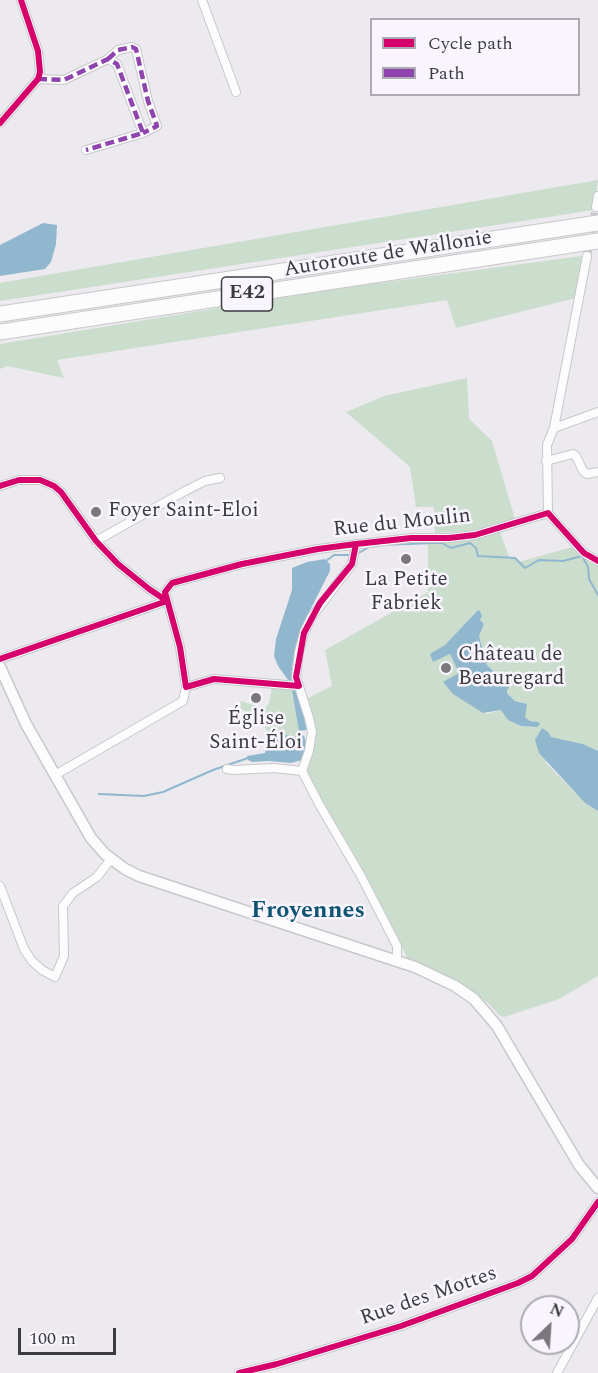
<!DOCTYPE html>
<meta charset="utf-8">
<style>
body{margin:0}
#map{position:relative;width:598px;height:1373px;overflow:hidden;background:#eceaef;font-family:Spectral,serif}
canvas{display:block}
.legend{position:absolute;left:370px;top:18px;width:210px;height:78px;box-sizing:border-box;background:#f9f5fe;border:2px solid #adabb1;margin:0;padding:8px 10px;list-style:none;font-size:18px;color:#3c3b3e}
.legend li{display:flex;align-items:center;gap:12px;height:30px}
.legend b{width:30px;border:2px solid #adabb1}
.north{position:absolute;left:520px;top:1295px;width:60px;height:60px;box-sizing:border-box;background:#f9f5fe;border:2px solid #adabb1;border-radius:50%;rotate:25deg;font-size:16px;font-weight:700;line-height:24px;text-align:center;color:#3c3b3e}
.north::after{content:'';display:block;margin:auto;width:21px;height:27px;background:#7a787c;clip-path:polygon(50% 0,100% 100%,50% 72%,0 100%)}
.scale{position:absolute;left:18px;top:1328px;width:98px;height:27px;box-sizing:border-box;border:3px solid #3c3b3e;border-top:0;padding-left:8px;font-size:18px;line-height:21px;white-space:nowrap;color:#3c3b3e;-webkit-text-stroke:4px #f9f5fe;paint-order:stroke}
</style>
<div id="map">
<canvas width="598" height="1373"></canvas>
<ul class="legend">
<li><b style="height:8px;background:#d6006c"></b>Cycle path</li>
<li><b style="height:8px;background:#8e44ad"></b>Path</li>
</ul>
<div class="north">N</div>
<div class="scale">100 m</div>
</div>
<script>
const c = document.querySelector('canvas').getContext('2d');
c.lineJoin = 'round';
function fill(path, color) {
  c.fillStyle = color;
  c.fill(path, 'evenodd');
}
function shape(rows) {
  const path = new Path2D();
  for (const r of rows) {
    path.moveTo(r[0], r[1]);
    for (let i = 2; i < r.length; i += 2) path.lineTo(r[i], r[i + 1]);
  }
  return path;
}
function trace(path, color, width, dash) {
  c.strokeStyle = color;
  c.lineWidth = width;
  c.lineCap = dash ? 'butt' : 'round';
  c.setLineDash(dash || []);
  c.stroke(path);
}
function label(font, color, halo, rows, align = 'center') {
  c.font = font + ' Spectral,serif';
  c.lineWidth = 5;
  c.setLineDash([]);
  c.textBaseline = 'middle';
  c.strokeStyle = halo;
  c.fillStyle = color;
  for (const [text, x, y, turn = 0] of rows) {
    c.save();
    c.translate(x, y);
    c.rotate((+turn || 0) * Math.PI / 180);
    c.textAlign = isNaN(turn) ? turn : align;
    if (halo) c.strokeText(text, 0, 0);
    c.fillText(text, 0, 0);
    c.restore();
  }
}
const green = shape([
 [598,180,594,210,0,301,0,283],
 [582,256,576,298,456,328,447,300,57,360,64,378,7,366,0,369,0,344,334,289],
 [467,378,469,419,492,441,515,519,470,531,435,533,434,507,416,507,410,467,346,412,384,396],
 [500,532,509,557,515,558,519,562,572,547,598,565,598,751,583,744,550,737,546,763,585,803,598,811,598,976,559,999,504,1017,500,1016,489,1004,457,980,408,959,348,845,304,770,312,737,304,700,332,686,325,650,428,592,428,540,465,539],
 [478,610,480,620,479,636,487,665,500,678,509,681,511,687,507,689,507,693,515,701,522,702,525,717,529,721,538,722,530,727,524,725,501,710,487,714,453,694,460,674,450,654,430,655,445,645],
 [272,687,292,688,302,735,300,737,268,733,261,720,239,708,241,701,265,709,269,703]
]);
const water = shape([
 [43,223,57,225,56,244,51,262,45,269,0,276,0,245],
 [325,559,330,564,330,571,301,628,292,667,295,688,300,695,309,725,307,730,299,731,291,684,278,666,274,656,276,639,292,590,292,568,307,562],
 [478,610,480,611,482,616,480,620,484,624,479,636,487,665,500,678,512,684,507,690,507,693,515,701,527,704,525,717,530,721,538,722,540,724,537,727,521,726,508,720,501,710,483,713,453,694,443,682,459,673,450,654,433,662,430,654,445,645],
 [542,728,549,733,551,737,583,744,598,751,598,811,585,803,539,753,535,740],
 [268,733,300,737,304,735,307,747,302,760,291,763,268,761,252,762,248,760,247,756,265,753]
]);
const stream = shape([
 [357,554,369,547,382,545,434,543,442,543,451,548,470,543,476,548,478,556,515,558,525,568,539,560,563,561,582,556,588,567,589,579,598,595],
 [326,561,334,555,351,555],
 [99,794,144,796,163,792,213,770,248,758]
]);
const minorTunnel = shape([
 [587,256,596,207]
]);
const minor = shape([
 [202,0,236,92],
 [108,59,118,50,132,47,136,49,148,101,157,126,143,133],
 [38,79,64,80,108,59,117,64,143,133,86,150],
 [0,123,38,79,40,72,38,51,21,0],
 [596,207,598,196],
 [554,428,598,412],
 [546,461,573,454,576,456,583,471,587,474,598,472],
 [0,486,19,480,40,480,54,486,61,492,96,541,118,564,149,589,167,601],
 [548,513,547,445,554,428,587,256],
 [548,513,584,553,598,561],
 [96,541,185,491,205,481,220,478],
 [356,544,352,564,311,618,304,633,299,652,296,677,309,718,312,732,309,751,302,771,319,804,361,876,397,946,397,961],
 [0,659,167,601],
 [186,687,214,679,299,686],
 [227,769,233,770,274,768,302,771],
 [55,775,183,701,186,687,180,647,165,592,172,583,242,564,318,549,411,538,449,538,475,535,548,513],
 [0,886,24,949,32,961,42,970,55,977,64,956,63,906,73,893,97,877,111,859],
 [239,1373,277,1364,401,1326,518,1283,532,1276,572,1239,598,1202],
 [557,1373,598,1298]
]);
const secondary = shape([
 [0,667,26,724,55,775,91,838,105,854,125,869,139,876,415,967,455,986,474,999,497,1026,579,1165,598,1188]
]);
const motorway = shape([
 [0,314,598,223],
 [0,332,598,241]
]);
const quiet = shape([
 [108,59,118,50,132,47,136,49,148,101,157,126,143,133],
 [38,79,64,80,108,59,117,64,143,133,86,150]
]);
const cycleway = shape([
 [0,123,38,79,40,72,38,51,21,0],
 [0,486,19,480,40,480,54,486,61,492,96,541,118,564,149,589,167,601],
 [356,544,352,564,320,603,304,633,296,677,299,686,214,679,186,687,180,647,165,592,172,583,242,564,318,549,356,544,411,538,449,538,475,535,548,513,584,553,598,561],
 [0,659,167,601],
 [239,1373,277,1364,401,1326,518,1283,532,1276,572,1239,598,1202]
]);
const markers = [
 [96,512,6,"#7a787c"],
 [406,559,6,"#7a787c"],
 [446,668,6,"#7a787c"],
 [256,698,6,"#7a787c"]
];
const shields = [
 [247,294,51]
];
const shieldNames = [
 ["E42",247,294]
];
const streetNames = [
 ["Autoroute de Wallonie",388,255,-9],
 ["Rue du Moulin",402,524,-6],
 ["Rue des Mottes",429,1297,-19]
];
const poiNames = [
 ["Foyer Saint-Eloi",108,512],
 ["La Petite",406,581,"center"],
 ["Fabriek",406,605,"center"],
 ["Château de",458,656],
 ["Beauregard",458,680],
 ["Église",256,720,"center"],
 ["Saint-Éloi",256,744,"center"]
];
const quarterNames = [
 ["Froyennes",308,912]
];
fill(green, '#cbddcd');
fill(water, '#91b7ce');
trace(stream, '#91b7ce', 2);
trace(minorTunnel, '#c9c7cc', 8, [8, 4]);
trace(minor, '#c8c7cb', 10);
trace(secondary, '#c8c7cb', 13);
trace(motorway, '#c8c7cb', 17);
trace(minor, '#fcfcfd', 8);
trace(secondary, '#fcfcfd', 10);
trace(motorway, '#fcfcfd', 15);
trace(quiet, '#8e44ad', 4.5, [9, 4.5]);
trace(cycleway, '#d6006c', 6);
for (const [x, y, r, color] of markers) {
  const dot = new Path2D();
  dot.arc(x, y, r, 0, 2 * Math.PI);
  c.fillStyle = color;
  c.fill(dot);
  trace(dot, '#f9f5fe', 2);
}
for (const [x, y, w] of shields) {
  const box = new Path2D();
  box.roundRect(x - w / 2, y - 17, w, 34, 4.5);
  c.fillStyle = '#f9f5fe';
  c.fill(box);
  trace(box, '#3c3b3e', 1.5);
}
label('bold 20px', '#3c3b3e', null, shieldNames);
label('21px', '#3c3b3e', '#f9f5fe', streetNames);
label('21px', '#3c3b3e', '#f9f5fe', poiNames, 'left');
label('bold 24px', '#105572', '#f9f5fe', quarterNames);
</script>
